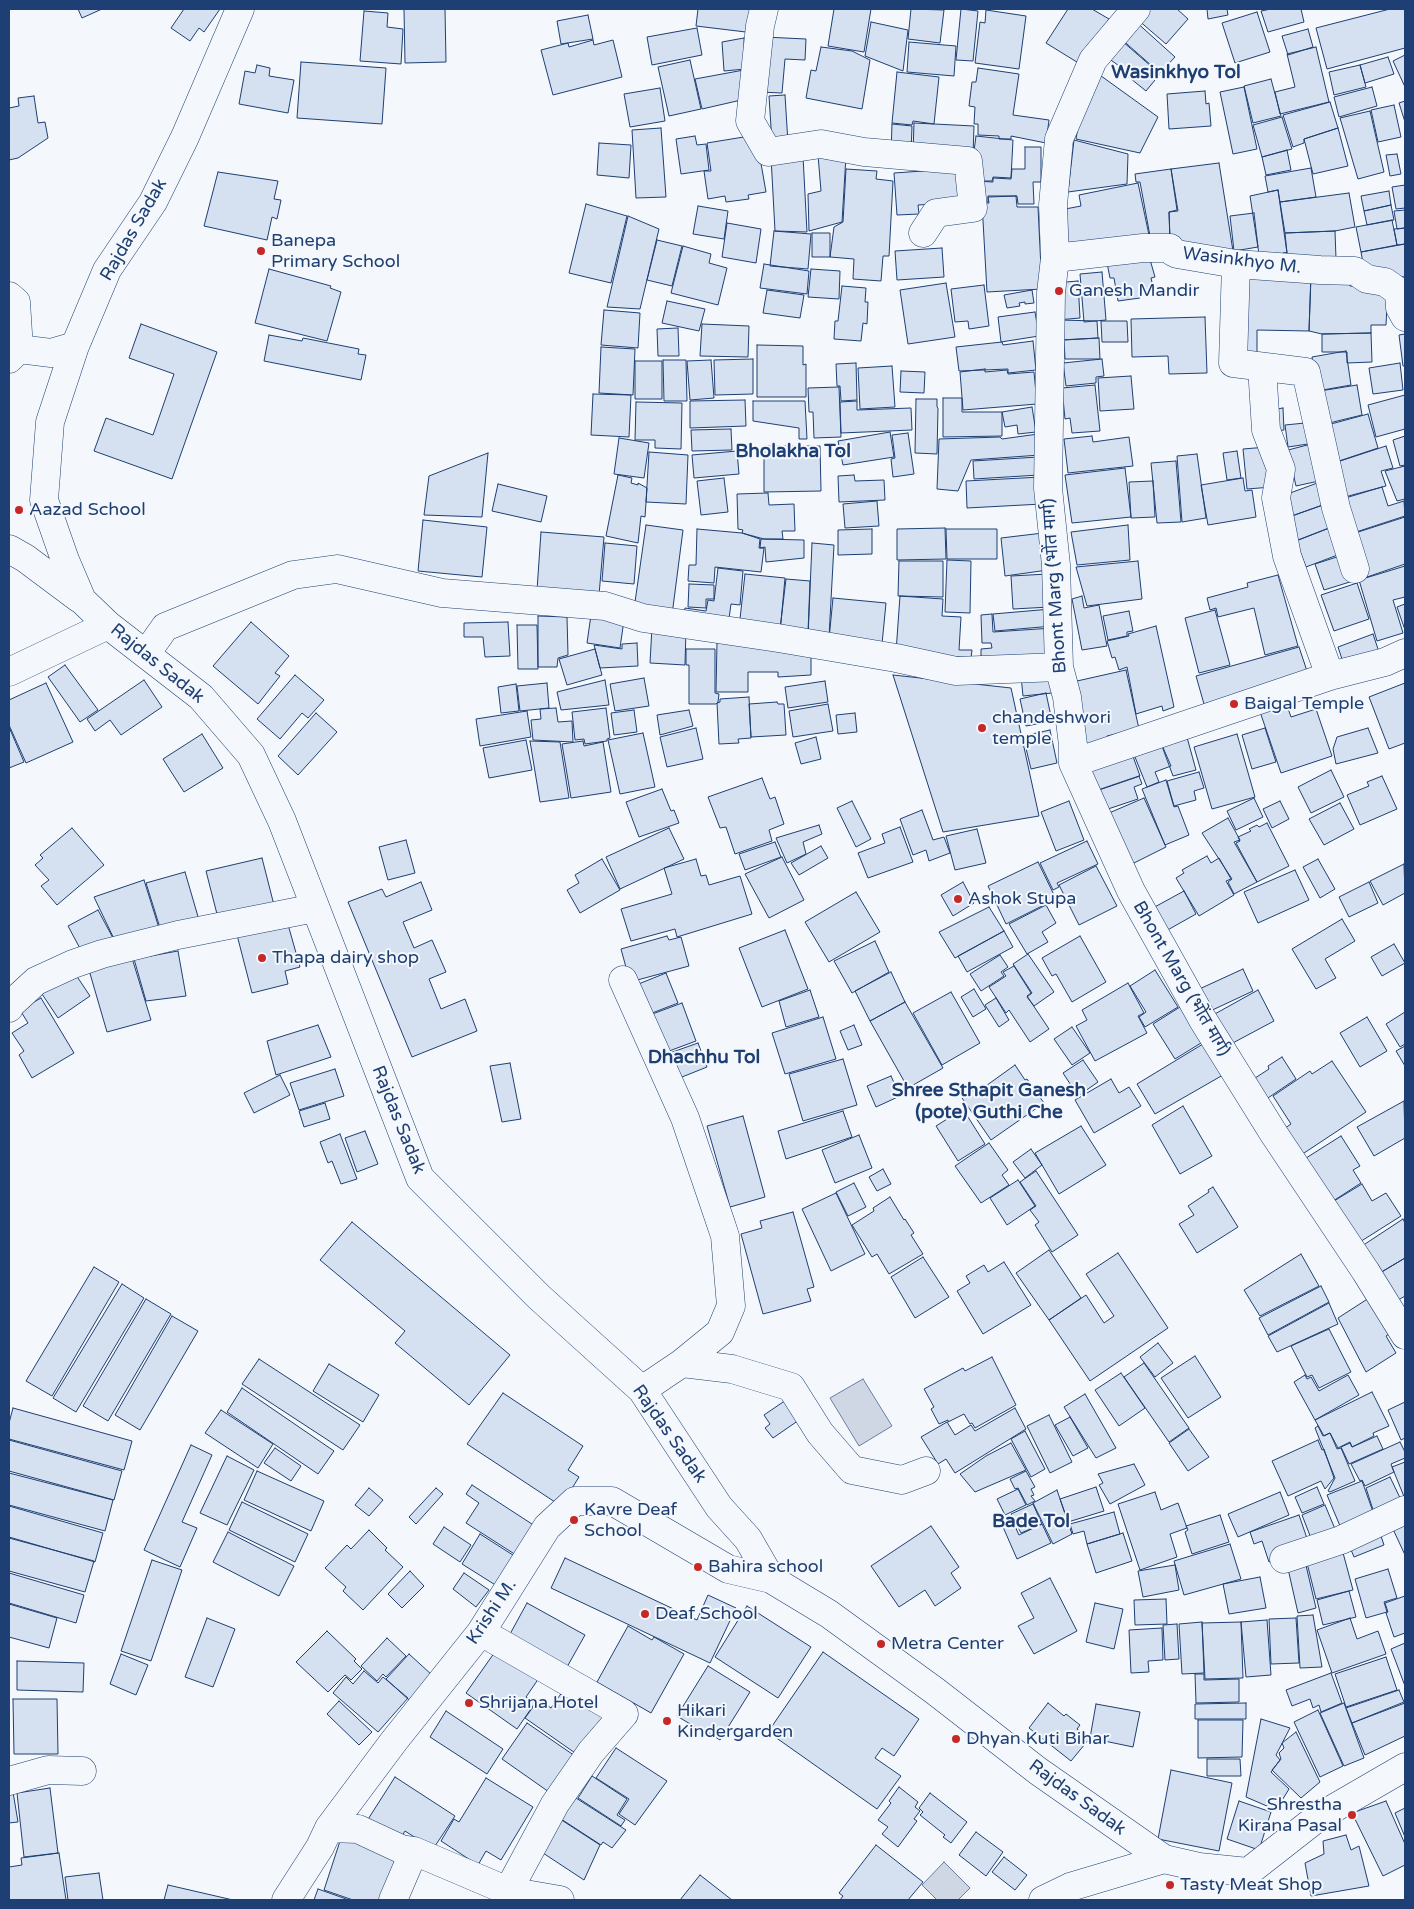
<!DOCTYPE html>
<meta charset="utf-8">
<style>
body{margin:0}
#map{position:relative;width:1414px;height:1909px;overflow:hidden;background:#f4f7fb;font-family:"Varela Round",sans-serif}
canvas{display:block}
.frame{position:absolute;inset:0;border:10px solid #1d3f73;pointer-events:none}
</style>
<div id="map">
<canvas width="1414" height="1909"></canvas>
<div class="frame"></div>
</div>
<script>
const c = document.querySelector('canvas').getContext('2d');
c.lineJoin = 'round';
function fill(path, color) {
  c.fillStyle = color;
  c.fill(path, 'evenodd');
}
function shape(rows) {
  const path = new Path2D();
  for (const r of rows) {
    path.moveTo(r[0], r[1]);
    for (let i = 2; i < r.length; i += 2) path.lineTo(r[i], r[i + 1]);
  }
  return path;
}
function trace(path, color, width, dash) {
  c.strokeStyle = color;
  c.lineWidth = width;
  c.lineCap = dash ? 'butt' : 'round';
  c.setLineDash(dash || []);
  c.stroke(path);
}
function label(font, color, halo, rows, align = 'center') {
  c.font = font + ' "Varela Round","Noto Sans Devanagari",sans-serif';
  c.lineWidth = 4;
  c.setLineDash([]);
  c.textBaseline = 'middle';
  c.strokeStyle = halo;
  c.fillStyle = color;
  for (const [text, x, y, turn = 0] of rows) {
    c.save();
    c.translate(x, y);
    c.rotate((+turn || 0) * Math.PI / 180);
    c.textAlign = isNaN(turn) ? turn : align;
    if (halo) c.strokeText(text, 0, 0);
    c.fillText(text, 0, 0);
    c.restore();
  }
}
const water = shape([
 [863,1379,892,1426,859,1446,830,1398,863,1379],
 [944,1862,970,1888,958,1900,937,1900,922,1885,944,1862]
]);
const building = shape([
 [78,9,102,9,82,18,78,9],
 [184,9,220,9,204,32,199,28,190,41,171,28,184,9],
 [404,9,445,9,446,62,405,63,404,9],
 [698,9,751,9,754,33,696,26,698,9],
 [834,9,871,9,864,52,828,46,834,9],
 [911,9,944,10,940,43,908,39,911,9],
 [961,9,978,11,973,61,956,60,961,9],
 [1068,9,1092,9,1109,19,1080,64,1046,43,1068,9],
 [1146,9,1177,9,1188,19,1166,44,1137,19,1146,9],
 [1207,9,1227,9,1228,15,1208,19,1207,9],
 [1271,9,1301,9,1304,22,1268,32,1261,11,1271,9],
 [1390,9,1405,9,1405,48,1327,69,1316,28,1390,9],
 [986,10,1026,16,1019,69,975,63,980,22,985,23,986,10],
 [364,11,388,13,387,27,403,29,401,64,360,61,364,11],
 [1257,12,1270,52,1235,63,1222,23,1257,12],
 [588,15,593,39,561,44,557,21,588,15],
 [1134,20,1175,57,1160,73,1119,37,1134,20],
 [871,22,908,30,903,71,865,56,871,22],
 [697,28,702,55,652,65,647,37,697,28],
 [1308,29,1313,47,1288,55,1282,36,1308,29],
 [764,37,806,39,805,60,785,59,782,93,760,92,764,37],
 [744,38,745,69,724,71,722,42,744,38],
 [593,40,594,45,613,40,622,77,553,95,541,50,568,43,569,47,593,40],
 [1122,41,1160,74,1146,91,1120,70,1122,68,1108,58,1122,41],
 [909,42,956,46,954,76,907,72,909,42],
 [821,47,852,51,870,60,862,109,806,98,811,70,816,71,821,47],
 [1316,47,1329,102,1280,114,1275,92,1295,87,1287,54,1316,47],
 [1405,55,1405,87,1393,61,1405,55],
 [1388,57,1394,74,1365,83,1360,65,1388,57],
 [690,60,701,109,669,116,658,67,690,60],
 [301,62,386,68,382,124,297,118,301,62],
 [257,65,270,68,269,76,294,80,288,113,239,104,245,71,255,73,257,65],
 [1360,65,1366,87,1334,95,1329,72,1360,65],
 [978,68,1019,74,1013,115,1049,120,1046,143,1011,136,1011,139,999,139,999,136,978,135,978,124,974,124,975,107,969,106,972,82,976,82,978,68],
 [744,70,750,98,702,109,695,79,744,70],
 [897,72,939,77,934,124,913,121,912,125,892,123,897,72],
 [1097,73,1158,117,1140,153,1076,139,1081,108,1097,73],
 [1271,79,1281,116,1253,123,1244,86,1271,79],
 [1244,87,1257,149,1233,154,1220,92,1244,87],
 [1372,87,1377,106,1339,117,1334,97,1372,87],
 [660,88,665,121,630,127,624,94,660,88],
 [1205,91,1206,104,1209,103,1211,126,1169,129,1167,94,1205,91],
 [785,95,788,143,772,143,769,96,785,95],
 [34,96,38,123,45,122,48,138,18,158,9,160,9,108,19,106,18,98,34,96],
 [1405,101,1405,122,1399,103,1405,101],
 [1330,102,1338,128,1304,139,1304,143,1293,147,1283,115,1330,102],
 [1394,105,1401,137,1378,142,1371,110,1394,105],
 [1370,111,1384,172,1358,179,1340,118,1370,111],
 [1282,117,1292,149,1262,157,1253,125,1282,117],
 [914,123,974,126,973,155,913,153,914,123],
 [892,124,912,126,911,154,891,154,892,124],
 [661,128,666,197,636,198,632,130,661,128],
 [1338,128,1348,166,1313,174,1304,139,1338,128],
 [756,135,766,192,748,195,749,199,726,202,725,196,708,199,704,171,711,171,707,143,756,135],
 [695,136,697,145,706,144,709,170,681,174,676,139,695,136],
 [976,136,1013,140,1011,178,993,177,992,181,970,181,976,136],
 [1074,140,1128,154,1127,184,1068,192,1074,140],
 [599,143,631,145,629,178,597,175,599,143],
 [1025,147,1041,147,1041,182,1033,182,1034,204,1018,204,1017,196,988,196,988,202,976,202,976,181,993,182,993,178,1011,179,1012,169,1025,169,1025,147],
 [1287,150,1291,170,1266,175,1262,157,1287,150],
 [1397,154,1401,174,1390,176,1386,155,1397,154],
 [818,155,846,156,842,222,809,231,808,194,821,191,818,155],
 [803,156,807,232,775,231,771,157,803,156],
 [1219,163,1233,251,1170,242,1169,212,1178,211,1171,169,1219,163],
 [966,168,968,202,918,205,919,214,897,215,894,173,966,168],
 [1311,168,1316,197,1280,202,1278,190,1268,192,1265,176,1311,168],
 [846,169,877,171,876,179,893,181,889,256,883,256,881,281,853,279,854,259,830,257,834,227,843,222,846,169],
 [1171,169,1177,210,1169,212,1170,238,1150,236,1140,182,1136,182,1135,174,1171,169],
 [218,172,278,181,274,199,281,200,277,219,272,217,267,240,204,226,218,172],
 [1138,183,1149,235,1069,252,1060,210,1081,206,1079,195,1138,183],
 [1405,185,1405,208,1396,209,1392,187,1405,185],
 [1278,190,1287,253,1283,253,1284,256,1259,254,1250,196,1278,190],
 [1389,191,1391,205,1364,211,1361,196,1389,191],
 [1349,193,1355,227,1335,231,1285,233,1280,202,1349,193],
 [1016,196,1017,207,1038,207,1042,289,987,292,982,203,989,203,988,197,1016,196],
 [586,204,627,216,611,283,569,273,586,204],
 [1391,205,1394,220,1367,225,1364,211,1391,205],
 [698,206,728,211,724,239,693,234,698,206],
 [1405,210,1405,228,1397,229,1394,211,1405,210],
 [1254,213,1258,247,1234,251,1230,216,1254,213],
 [628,216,659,229,640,309,607,307,628,216],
 [1392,220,1397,245,1361,252,1356,227,1392,220],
 [727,223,761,229,756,263,722,257,727,223],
 [1405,228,1405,244,1397,245,1394,229,1405,228],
 [774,231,811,234,808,269,770,266,774,231],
 [1335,231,1336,259,1284,260,1283,253,1287,253,1285,233,1335,231],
 [812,233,830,233,830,257,812,257,812,233],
 [657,240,682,246,672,286,647,280,657,240],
 [1405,244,1405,277,1365,274,1361,252,1405,244],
 [683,246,711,254,709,263,727,268,718,305,671,293,683,246],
 [942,248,944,277,897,280,895,251,942,248],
 [1149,256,1155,277,1151,278,1154,291,1139,294,1140,298,1118,301,1114,278,1110,278,1107,263,1149,256],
 [764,264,809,271,807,294,760,288,764,264],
 [269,269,331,286,330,288,341,292,327,341,255,323,269,269],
 [811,269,840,271,839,299,808,297,811,269],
 [1102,272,1106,320,1084,322,1080,274,1102,272],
 [1240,272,1311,275,1309,331,1257,330,1257,358,1239,357,1240,272],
 [1311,275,1350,278,1350,286,1388,288,1386,325,1371,325,1371,333,1322,334,1309,331,1311,275],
 [1078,281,1080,318,1057,320,1054,283,1078,281],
 [946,283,955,337,908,344,900,290,946,283],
 [984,285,989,326,969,329,968,321,955,322,951,289,984,285],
 [842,286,866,288,865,302,868,302,867,324,863,323,861,341,834,339,835,321,838,321,842,286],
 [767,290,804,295,800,318,763,313,767,290],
 [1032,290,1034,303,1025,304,1025,302,1019,303,1020,306,1007,308,1004,295,1032,290],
 [667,301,705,309,699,331,662,323,667,301],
 [604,310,640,313,638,348,601,345,604,310],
 [1035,312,1039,336,1001,342,998,317,1035,312],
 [1205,317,1207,373,1169,374,1168,356,1132,357,1131,319,1205,317],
 [1059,320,1097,321,1098,338,1060,340,1059,320],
 [1101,321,1127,321,1128,342,1102,342,1101,321],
 [141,324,217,352,172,479,94,451,106,418,153,435,174,374,129,358,141,324],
 [702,324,749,326,748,357,700,356,702,324],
 [678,328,679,356,658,356,657,329,678,328],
 [1371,333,1372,362,1347,363,1347,352,1322,352,1322,334,1371,333],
 [1405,334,1405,366,1403,366,1399,335,1405,334],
 [269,335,302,341,303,338,359,349,358,354,366,355,361,380,264,361,269,335],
 [1099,338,1100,359,1065,359,1064,340,1099,338],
 [1033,341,1036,370,1008,373,1008,369,959,371,956,347,1002,342,1003,345,1033,341],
 [757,345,803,346,803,365,806,364,806,397,757,397,757,345],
 [601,347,635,349,633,395,599,393,601,347],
 [1346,351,1351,385,1317,391,1312,357,1346,351],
 [753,359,753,394,715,395,714,360,753,359],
 [1102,359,1104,376,1096,377,1096,383,1066,386,1063,363,1102,359],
 [663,360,686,360,687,401,664,401,663,360],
 [711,360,714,398,690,400,687,361,711,360],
 [635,361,662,361,662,399,635,399,635,361],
 [856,363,857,400,841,401,840,386,837,386,836,364,856,363],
 [1400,363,1403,390,1373,394,1369,368,1400,363],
 [892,366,895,407,860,409,858,368,892,366],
 [985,369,985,372,1007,370,1008,374,1034,372,1037,404,963,410,960,372,985,369],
 [901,371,925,372,924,393,900,392,901,371],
 [1131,376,1134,409,1100,411,1098,378,1131,376],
 [1095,385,1100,431,1072,433,1070,418,1065,419,1062,388,1095,385],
 [1357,385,1362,415,1321,425,1314,392,1357,385],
 [839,387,841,437,814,438,813,412,809,412,808,388,839,387],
 [593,394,631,395,629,437,591,435,593,394],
 [1405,395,1405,429,1376,437,1368,405,1405,395],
 [943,398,962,398,962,412,1002,412,1002,436,943,437,943,398],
 [916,399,937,399,937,407,938,408,937,454,915,453,916,399],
 [745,400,746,426,690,428,690,401,745,400],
 [753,401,805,401,807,439,799,439,799,428,753,421,753,401],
 [857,401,857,410,911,408,912,430,841,433,840,402,857,401],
 [636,402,682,403,681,449,655,448,655,440,635,440,636,402],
 [1032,407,1036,432,1018,434,1017,425,1005,427,1002,412,1032,407],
 [1283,408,1284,430,1276,431,1271,410,1283,408],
 [1368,414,1378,448,1330,464,1320,427,1368,414],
 [1305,423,1308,444,1288,447,1285,425,1305,423],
 [731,429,732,450,692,451,691,430,731,429],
 [890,432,894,457,843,465,838,441,890,432],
 [908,433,914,474,893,477,891,459,895,458,892,435,908,433],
 [1038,434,1040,455,971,460,958,491,937,489,939,439,1000,437,1002,439,1038,434],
 [1092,436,1093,442,1129,437,1133,466,1068,473,1064,439,1092,436],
 [1405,436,1405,465,1400,466,1393,440,1405,436],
 [619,438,649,443,644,478,614,474,619,438],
 [1319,442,1328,479,1296,486,1288,450,1319,442],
 [764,446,820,446,821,491,764,492,764,446],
 [1386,446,1393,468,1381,471,1386,486,1341,498,1331,464,1386,446],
 [1267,447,1272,487,1247,489,1243,449,1267,447],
 [737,451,739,474,694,478,692,455,737,451],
 [1237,451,1241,478,1227,480,1223,453,1237,451],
 [649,452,688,455,686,504,646,502,649,452],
 [488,453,482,517,424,515,429,476,488,453],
 [1197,454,1206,518,1182,522,1177,456,1197,454],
 [1038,457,1039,475,974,479,973,461,1038,457],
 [1176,461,1181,522,1157,523,1151,463,1176,461],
 [1405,466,1405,499,1397,501,1385,471,1405,466],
 [1125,468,1131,517,1072,523,1065,475,1125,468],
 [618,475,632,478,631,483,638,485,638,483,647,488,645,517,641,516,638,543,606,536,618,475],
 [854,475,855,481,884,480,885,500,839,502,838,476,854,475],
 [1041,477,1042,504,967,508,966,481,1041,477],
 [724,478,728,512,701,515,697,481,724,478],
 [1243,478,1245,491,1252,490,1256,517,1208,525,1201,485,1243,478],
 [1153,481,1155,517,1131,518,1129,482,1153,481],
 [1320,482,1328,503,1289,517,1282,496,1320,482],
 [498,484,547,496,541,522,492,511,498,484],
 [1382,487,1388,506,1404,501,1405,516,1353,533,1342,499,1382,487],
 [768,493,769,505,794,504,795,531,782,531,783,539,764,539,742,533,743,530,738,529,737,494,768,493],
 [877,501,879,526,845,528,843,504,877,501],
 [1326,504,1334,526,1298,540,1289,517,1326,504],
 [1405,517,1405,564,1367,577,1352,534,1405,517],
 [423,520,487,527,482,577,418,571,423,520],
 [646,525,683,530,672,615,634,609,646,525],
 [1128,525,1130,560,1077,565,1071,532,1128,525],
 [1337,525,1348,551,1306,567,1296,541,1337,525],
 [945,528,946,559,897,560,897,529,945,528],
 [697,529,742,533,760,539,759,548,764,548,761,572,715,567,714,583,688,581,689,565,696,565,697,529],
 [872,529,872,554,838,555,838,530,872,529],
 [946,529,997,529,997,559,947,559,946,529],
 [541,532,604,537,599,595,537,590,541,532],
 [1043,533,1048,570,1005,576,1001,538,1043,533],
 [761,539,804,540,804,558,766,562,765,547,760,548,761,539],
 [605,543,637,546,634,584,602,581,605,543],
 [812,543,834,545,829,637,808,637,812,543],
 [1343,555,1353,581,1324,590,1315,564,1343,555],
 [947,560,971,561,970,613,945,612,947,560],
 [899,561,943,561,943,597,898,596,899,561],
 [1138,561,1142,599,1087,606,1076,567,1138,561],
 [1405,566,1405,597,1393,600,1403,633,1377,641,1359,580,1405,566],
 [718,568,743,571,740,605,731,604,728,626,683,621,685,608,706,611,708,600,714,601,718,568],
 [745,574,785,578,780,633,739,628,745,574],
 [1048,574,1050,607,1013,609,1011,576,1048,574],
 [1278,575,1298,646,1265,655,1254,608,1218,617,1216,608,1210,610,1207,598,1248,587,1247,583,1278,575],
 [786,579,810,581,808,633,780,629,786,579],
 [1357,583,1369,619,1334,631,1321,595,1357,583],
 [689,584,714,585,714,599,706,599,706,608,688,607,689,584],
 [900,596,943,599,942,616,961,617,959,650,972,650,971,658,896,652,900,596],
 [1082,596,1084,608,1099,605,1107,646,1082,650,1072,599,1082,596],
 [833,598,886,603,882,644,829,639,833,598],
 [1405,604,1405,630,1397,607,1405,604],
 [1051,609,1053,626,995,631,993,614,1051,609],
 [1215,610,1230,665,1199,673,1185,618,1215,610],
 [1129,611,1133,631,1127,632,1127,636,1108,640,1103,616,1129,611],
 [992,614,993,632,1053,628,1054,665,981,668,981,649,992,648,991,643,982,643,981,615,992,614],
 [591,615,624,620,620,648,587,643,591,615],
 [538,616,567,617,568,655,558,658,557,667,538,667,538,616],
 [251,622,289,656,275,673,280,676,258,704,213,666,251,622],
 [508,622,510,656,485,657,483,637,464,637,464,623,508,622],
 [517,625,537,625,538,669,518,669,517,625],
 [1156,626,1174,707,1163,711,1162,706,1136,714,1127,667,1119,670,1115,657,1112,658,1107,641,1129,636,1128,634,1156,626],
 [652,627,686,629,685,665,650,663,652,627],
 [1373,634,1380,655,1345,668,1338,647,1373,634],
 [717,642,811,644,811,675,778,677,778,672,748,672,748,692,716,692,717,642],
 [637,643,638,666,600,668,594,645,622,649,622,644,637,643],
 [1299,647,1308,674,1204,704,1196,676,1299,647],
 [595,649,602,675,567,685,559,659,595,649],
 [686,649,715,649,715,693,719,694,718,702,716,704,689,704,689,665,686,665,686,649],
 [65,665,98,710,80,722,48,677,65,665],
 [1126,670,1139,729,1107,736,1110,748,1081,757,1075,733,1085,731,1078,701,1077,681,1126,670],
 [1050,673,1052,693,1023,696,1021,676,1050,673],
 [295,675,324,700,308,718,302,713,280,739,257,719,295,675],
 [893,675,1011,688,1039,816,943,832,893,675],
 [644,678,649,706,615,711,610,684,644,678],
 [144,680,162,707,121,735,110,720,95,731,87,719,144,680],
 [605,680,609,705,561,710,557,692,605,680],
 [825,681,828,702,788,708,785,687,825,681],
 [46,683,73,742,26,763,9,725,9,700,46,683],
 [547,683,549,708,520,711,517,686,547,683],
 [1405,683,1405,743,1389,749,1369,697,1405,683],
 [516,684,519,711,501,713,498,687,516,684],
 [1046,693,1052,721,1026,726,1020,699,1046,693],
 [749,697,751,738,738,739,739,743,719,744,717,703,720,702,720,699,749,697],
 [1284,697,1291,717,1316,709,1332,756,1281,773,1258,706,1284,697],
 [777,702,778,704,784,704,786,735,751,737,749,704,777,702],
 [828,704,833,731,793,737,789,711,828,704],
 [556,708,558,722,572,721,573,742,533,740,531,720,541,719,540,709,556,708],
 [606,708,610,738,607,739,607,741,585,744,584,739,575,740,572,712,606,708],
 [634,710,637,732,614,735,611,713,634,710],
 [689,710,693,726,660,735,657,715,689,710],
 [527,711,531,737,480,746,476,719,527,711],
 [316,713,337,732,298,775,278,756,316,713],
 [855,713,857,732,838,734,836,715,855,713],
 [9,727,24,762,9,768,9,727],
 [696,728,703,759,667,767,660,737,696,728],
 [1265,728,1276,762,1252,769,1242,735,1265,728],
 [1368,728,1378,753,1336,764,1333,749,1337,737,1368,728],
 [1050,730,1057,763,1031,769,1023,736,1050,730],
 [1185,730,1196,770,1173,776,1159,738,1185,730],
 [643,733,655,787,620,794,608,740,643,733],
 [202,734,223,768,184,792,163,759,202,734],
 [1237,734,1255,797,1212,809,1194,747,1237,734],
 [1158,736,1171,766,1155,772,1159,782,1147,787,1131,747,1158,736],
 [816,737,821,759,801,764,795,743,816,737],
 [526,740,532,770,489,778,483,748,526,740],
 [530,741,560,742,569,798,540,802,530,741],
 [583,741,584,746,603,742,611,792,571,798,562,744,583,741],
 [1130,748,1140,776,1096,791,1087,763,1130,748],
 [1331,770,1344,797,1311,813,1298,787,1331,770],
 [1199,772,1204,788,1194,791,1196,800,1174,806,1167,781,1199,772],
 [1139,776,1142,784,1134,787,1138,799,1105,810,1098,790,1139,776],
 [1382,776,1397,809,1360,825,1347,795,1369,786,1367,782,1382,776],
 [762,778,770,799,775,797,784,824,769,830,772,841,735,854,726,827,720,828,708,797,762,778],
 [1166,780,1174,807,1178,806,1189,835,1165,845,1142,789,1166,780],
 [662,789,671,811,674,810,679,823,639,837,626,802,662,789],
 [1144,798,1166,847,1128,866,1102,816,1144,798],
 [1254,798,1263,817,1236,830,1227,811,1254,798],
 [852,801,871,839,856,847,837,808,852,801],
 [1069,801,1084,840,1056,851,1041,812,1069,801],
 [1280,801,1289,819,1272,828,1263,809,1280,801],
 [1340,803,1354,829,1324,845,1309,819,1340,803],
 [922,810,933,840,944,837,950,853,929,861,926,850,913,855,900,819,922,810],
 [1228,818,1240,840,1234,842,1257,882,1234,894,1228,882,1232,879,1202,833,1228,818],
 [1267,823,1289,866,1257,882,1236,843,1240,841,1238,837,1251,831,1249,829,1257,825,1259,827,1267,823],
 [819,825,822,834,803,842,806,854,787,863,776,838,819,825],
 [900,827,913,862,868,878,858,853,885,843,882,834,900,827],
 [72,828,104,865,57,905,41,886,49,880,35,865,43,858,40,855,72,828],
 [669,828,684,859,620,889,606,857,669,828],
 [977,829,986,863,955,870,946,836,977,829],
 [406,840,415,873,388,880,379,847,406,840],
 [1087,841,1098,864,1057,883,1059,887,1053,890,1040,863,1087,841],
 [775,842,781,857,745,870,739,854,775,842],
 [821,846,828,858,799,875,791,863,821,846],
 [1207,856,1211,863,1219,858,1231,879,1226,881,1234,895,1199,916,1176,878,1184,873,1182,870,1207,856],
 [782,857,804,900,769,918,745,874,782,857],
 [262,858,275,909,219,922,206,871,262,858],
 [602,859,620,890,580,913,567,890,579,883,575,875,602,859],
 [696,859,701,876,706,875,709,885,740,876,752,914,677,937,675,929,631,941,621,909,672,894,664,868,696,859],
 [1318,859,1335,889,1320,898,1303,867,1318,859],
 [1038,862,1056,899,1006,924,988,886,1038,862],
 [1404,864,1405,893,1383,905,1370,881,1404,864],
 [1096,866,1117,906,1079,925,1059,885,1096,866],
 [1295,870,1309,900,1258,923,1244,892,1295,870],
 [185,872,199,920,161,931,146,883,185,872],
 [144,880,159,928,116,943,94,897,144,880],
 [421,882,432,910,403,922,414,948,432,940,446,972,429,979,441,1009,465,999,477,1031,412,1057,348,902,382,889,386,897,421,882],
 [963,882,974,903,953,916,941,895,963,882],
 [1369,882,1378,903,1349,917,1339,897,1369,882],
 [1184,891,1196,914,1164,932,1151,909,1184,891],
 [856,892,880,932,829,962,805,922,856,892],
 [1046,905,1056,923,1042,932,1048,942,1027,954,1009,924,1046,905],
 [989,907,1004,931,955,958,939,932,989,907],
 [98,910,113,938,83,954,68,926,98,910],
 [1342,919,1355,941,1325,959,1336,978,1316,989,1292,949,1342,919],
 [287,921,300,967,285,971,288,984,252,993,237,935,287,921],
 [785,930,808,989,762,1007,739,948,785,930],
 [1004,931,1013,947,967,972,958,956,1004,931],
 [667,936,669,940,681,937,689,966,630,982,621,949,667,936],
 [1080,936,1106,982,1072,1002,1056,974,1052,976,1042,958,1080,936],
 [875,941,889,972,852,993,834,961,875,941],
 [1394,944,1405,963,1382,976,1371,957,1394,944],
 [178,951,186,996,146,1001,134,959,178,951],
 [1028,954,1054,992,1034,1006,1027,997,1032,993,1013,964,1028,954],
 [1000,955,1008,967,1001,972,1004,976,981,991,970,974,1000,955],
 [132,958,151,1020,107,1032,89,970,132,958],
 [1014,966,1031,993,1027,996,1049,1029,1030,1042,1009,1010,1006,1013,989,987,1006,976,1003,972,1014,966],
 [1243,969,1253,991,1206,1013,1195,991,1243,969],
 [1155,970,1178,1007,1145,1027,1139,1017,1146,1012,1130,986,1155,970],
 [74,972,90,996,58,1018,42,994,74,972],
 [891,972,905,1002,870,1021,855,991,891,972],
 [666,973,678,1003,647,1015,636,985,666,973],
 [1128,983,1144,1013,1138,1016,1147,1033,1095,1061,1076,1026,1087,1020,1082,1010,1128,983],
 [974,989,986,1009,973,1017,961,997,974,989],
 [810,990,819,1017,786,1027,779,1001,810,990],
 [1258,990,1274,1021,1229,1045,1213,1015,1258,990],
 [951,992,980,1043,942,1065,913,1013,951,992],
 [41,998,74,1053,32,1078,19,1055,24,1051,12,1033,28,1023,20,1010,41,998],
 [996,998,1009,1020,999,1027,985,1005,996,998],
 [905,1002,943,1068,908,1088,870,1021,905,1002],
 [682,1003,696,1041,661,1054,647,1016,682,1003],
 [1180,1007,1201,1043,1175,1059,1153,1024,1180,1007],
 [1405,1012,1405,1044,1400,1047,1386,1024,1405,1012],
 [823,1017,836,1059,785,1074,772,1033,823,1017],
 [1367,1017,1387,1051,1360,1067,1340,1033,1367,1017],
 [318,1025,331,1057,276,1075,267,1041,318,1025],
 [854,1025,862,1045,848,1050,840,1031,854,1025],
 [1072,1027,1090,1053,1072,1065,1054,1039,1072,1027],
 [698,1043,707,1067,677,1079,667,1054,698,1043],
 [1203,1044,1223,1075,1155,1114,1137,1084,1203,1044],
 [1405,1046,1405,1066,1396,1051,1405,1046],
 [1282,1057,1296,1079,1265,1100,1252,1080,1269,1069,1268,1066,1282,1057],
 [843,1059,857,1105,803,1121,789,1074,843,1059],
 [1083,1060,1098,1082,1078,1096,1063,1073,1083,1060],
 [1332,1061,1366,1112,1295,1159,1278,1133,1291,1124,1273,1096,1310,1071,1312,1074,1332,1061],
 [510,1063,521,1119,502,1122,490,1066,510,1063],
 [1015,1065,1025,1080,1027,1079,1044,1103,991,1140,962,1098,981,1085,983,1088,1015,1065],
 [335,1069,344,1096,299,1110,290,1083,335,1069],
 [280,1075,290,1095,254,1113,244,1093,280,1075],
 [891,1076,900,1096,876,1107,867,1086,891,1076],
 [1111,1079,1119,1093,1129,1087,1141,1106,1094,1133,1075,1100,1111,1079],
 [1404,1101,1405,1138,1374,1156,1357,1127,1404,1101],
 [325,1103,330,1119,304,1127,299,1111,325,1103],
 [1183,1106,1212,1156,1180,1174,1152,1125,1183,1106],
 [963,1109,985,1144,958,1161,936,1126,963,1109],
 [843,1111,852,1137,786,1159,778,1131,843,1111],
 [743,1116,765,1197,730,1207,707,1126,743,1116],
 [1081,1126,1106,1165,1059,1194,1035,1153,1081,1126],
 [365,1131,378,1164,357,1172,345,1138,365,1131],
 [340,1134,357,1179,341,1184,332,1161,328,1163,320,1142,340,1134],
 [859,1135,872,1168,835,1183,822,1150,859,1135],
 [1341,1136,1360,1166,1353,1170,1361,1183,1330,1203,1295,1165,1341,1136],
 [989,1143,1008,1170,1002,1175,1009,1185,981,1203,955,1166,989,1143],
 [1031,1149,1042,1165,1025,1178,1013,1162,1031,1149],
 [883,1169,891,1184,877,1191,869,1177,883,1169],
 [1036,1171,1078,1235,1052,1252,1035,1225,1039,1222,1030,1210,1036,1206,1020,1182,1036,1171],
 [1018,1180,1035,1206,1007,1225,990,1198,1018,1180],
 [854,1183,866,1207,848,1216,836,1192,854,1183],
 [1362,1184,1372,1201,1386,1193,1401,1216,1355,1245,1329,1204,1362,1184],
 [1213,1187,1238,1227,1197,1253,1179,1224,1194,1215,1188,1206,1209,1192,1208,1190,1213,1187],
 [836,1193,865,1254,831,1271,802,1209,836,1193],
 [890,1197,904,1220,905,1219,914,1233,911,1235,923,1254,889,1274,877,1254,872,1257,852,1225,874,1211,873,1208,890,1197],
 [793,1212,814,1287,807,1289,811,1301,763,1314,741,1234,762,1228,760,1221,793,1212],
 [1403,1219,1405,1223,1405,1258,1380,1273,1362,1246,1403,1219],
 [352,1222,510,1355,469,1405,395,1343,405,1331,320,1260,352,1222],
 [1049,1250,1081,1298,1049,1320,1016,1273,1049,1250],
 [1118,1253,1168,1328,1090,1381,1049,1320,1086,1295,1104,1323,1114,1316,1086,1274,1118,1253],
 [1301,1254,1319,1286,1260,1316,1244,1290,1301,1254],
 [923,1257,949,1297,915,1318,891,1277,923,1257],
 [1405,1258,1405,1296,1395,1302,1378,1274,1405,1258],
 [1004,1262,1031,1305,983,1334,957,1291,970,1283,966,1276,984,1265,988,1272,1004,1262],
 [94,1267,119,1282,52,1396,26,1381,94,1267],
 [122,1284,144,1298,76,1412,53,1398,122,1284],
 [1321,1286,1329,1302,1268,1335,1259,1318,1321,1286],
 [1369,1298,1389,1334,1386,1336,1396,1353,1366,1372,1338,1318,1369,1298],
 [146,1299,171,1314,108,1421,83,1406,146,1299],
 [1329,1303,1338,1324,1277,1352,1268,1336,1329,1303],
 [172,1316,198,1331,140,1430,115,1415,172,1316],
 [1329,1329,1351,1372,1319,1388,1312,1375,1307,1377,1291,1346,1329,1329],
 [1158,1343,1173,1363,1155,1377,1140,1357,1158,1343],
 [1195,1356,1221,1397,1188,1418,1161,1378,1195,1356],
 [992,1357,1016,1405,975,1428,972,1423,970,1424,964,1414,948,1422,948,1420,939,1424,931,1409,934,1407,924,1389,963,1368,965,1371,992,1357],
 [259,1359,360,1425,343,1450,242,1384,259,1359],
 [1144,1363,1189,1428,1169,1442,1124,1377,1144,1363],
 [329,1364,379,1395,363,1422,313,1391,329,1364],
 [1121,1373,1145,1408,1119,1426,1095,1390,1121,1373],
 [1305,1375,1307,1379,1311,1377,1319,1391,1348,1375,1359,1395,1315,1420,1294,1382,1305,1375],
 [242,1388,334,1451,318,1474,227,1412,242,1388],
 [1372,1392,1389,1426,1373,1433,1374,1436,1352,1447,1350,1442,1338,1448,1330,1433,1324,1436,1315,1420,1372,1392],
 [503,1393,583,1446,568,1470,579,1477,561,1506,467,1444,503,1393],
 [1085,1394,1116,1448,1096,1458,1064,1407,1085,1394],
 [789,1398,802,1418,773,1438,765,1428,770,1424,764,1415,789,1398],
 [1405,1402,1405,1438,1401,1440,1388,1410,1405,1402],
 [13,1408,132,1441,124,1470,9,1439,9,1423,13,1408],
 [1015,1408,1026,1429,955,1473,946,1459,938,1464,921,1437,947,1422,955,1435,971,1425,975,1431,1015,1408],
 [221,1410,273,1444,258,1468,205,1433,221,1410],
 [1049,1415,1072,1462,1050,1473,1027,1426,1049,1415],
 [1070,1417,1088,1448,1073,1456,1055,1425,1070,1417],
 [1318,1426,1323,1436,1330,1433,1337,1449,1341,1448,1355,1481,1330,1492,1328,1491,1335,1478,1315,1428,1318,1426],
 [1189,1429,1209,1457,1188,1471,1169,1443,1189,1429],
 [1025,1431,1045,1469,1031,1477,1011,1439,1025,1431],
 [1377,1436,1383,1449,1349,1464,1341,1447,1350,1443,1352,1447,1377,1436],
 [9,1440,122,1471,114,1500,9,1471,9,1440],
 [1318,1440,1322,1450,1324,1449,1334,1478,1325,1489,1321,1481,1288,1496,1272,1461,1318,1440],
 [1400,1442,1405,1452,1405,1458,1391,1464,1394,1472,1365,1486,1362,1480,1360,1481,1351,1464,1400,1442],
 [1011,1443,1026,1470,975,1492,960,1474,986,1456,1011,1443],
 [191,1445,212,1455,182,1522,197,1528,180,1567,144,1550,191,1445],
 [275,1448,301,1466,291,1481,264,1463,275,1448],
 [227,1456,254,1470,227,1525,200,1513,227,1456],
 [1405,1462,1405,1499,1392,1467,1405,1462],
 [1134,1464,1145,1485,1110,1504,1099,1485,1103,1483,1098,1474,1134,1464],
 [257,1471,324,1501,311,1531,244,1500,257,1471],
 [1026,1471,1035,1487,1031,1489,1034,1495,1031,1496,1035,1501,1027,1505,1018,1488,1015,1489,1010,1479,1026,1471],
 [9,1473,113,1500,105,1531,9,1505,9,1473],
 [1390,1477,1403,1504,1376,1519,1366,1488,1390,1477],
 [1362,1481,1376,1520,1343,1533,1327,1495,1362,1481],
 [472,1485,535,1526,516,1555,466,1523,479,1503,466,1494,472,1485],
 [1096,1487,1104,1511,1068,1522,1060,1499,1096,1487],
 [1317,1487,1324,1504,1302,1513,1295,1497,1317,1487],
 [369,1488,383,1500,369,1516,355,1505,369,1488],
 [436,1488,443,1494,416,1524,409,1517,436,1488],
 [1018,1489,1026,1505,1005,1515,997,1499,1018,1489],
 [1057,1490,1072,1534,1053,1544,1033,1503,1057,1490],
 [1155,1492,1161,1510,1178,1503,1187,1528,1170,1534,1177,1557,1140,1570,1118,1504,1155,1492],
 [1280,1492,1289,1515,1238,1537,1228,1514,1280,1492],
 [242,1502,308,1534,295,1562,229,1530,242,1502],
 [1033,1504,1042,1524,1021,1533,1011,1514,1033,1504],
 [1325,1505,1338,1536,1314,1546,1302,1515,1325,1505],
 [9,1506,103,1533,95,1562,9,1537,9,1506],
 [1114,1512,1120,1534,1087,1544,1084,1531,1073,1534,1070,1524,1114,1512],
 [1220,1515,1229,1542,1192,1554,1185,1532,1188,1530,1186,1526,1220,1515],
 [1299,1515,1310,1547,1269,1562,1262,1541,1254,1544,1250,1532,1299,1515],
 [1405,1521,1405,1555,1392,1527,1405,1521],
 [1013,1522,1019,1535,1042,1524,1051,1543,1017,1559,1003,1527,1013,1522],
 [931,1526,959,1567,951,1573,961,1588,935,1606,925,1590,899,1607,871,1566,931,1526],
 [444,1527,471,1545,460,1562,433,1544,444,1527],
 [1378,1527,1384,1545,1354,1557,1347,1540,1378,1527],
 [369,1530,387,1548,385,1550,403,1567,363,1610,343,1591,346,1587,325,1568,347,1545,351,1549,369,1530],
 [228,1532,294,1566,279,1596,213,1562,228,1532],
 [1123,1533,1132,1561,1096,1573,1087,1544,1123,1533],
 [480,1534,516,1557,497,1586,462,1564,480,1534],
 [9,1538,94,1561,85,1592,9,1571,9,1538],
 [1230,1544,1241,1579,1184,1595,1174,1561,1230,1544],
 [1342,1549,1353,1590,1316,1599,1306,1559,1342,1549],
 [1304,1557,1316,1608,1298,1613,1286,1560,1304,1557],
 [565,1558,697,1620,708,1595,736,1608,710,1663,551,1588,565,1558],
 [152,1560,182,1570,151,1661,121,1651,152,1560],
 [1175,1565,1179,1590,1143,1597,1138,1571,1175,1565],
 [1388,1569,1397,1598,1384,1602,1387,1612,1366,1618,1355,1579,1388,1569],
 [410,1571,424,1586,402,1608,388,1594,410,1571],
 [9,1573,84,1595,76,1623,9,1603,9,1573],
 [464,1573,489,1590,476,1607,453,1589,464,1573],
 [1260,1577,1266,1608,1229,1614,1223,1584,1260,1577],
 [1050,1578,1077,1631,1034,1654,1018,1626,1034,1618,1021,1593,1050,1578],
 [1349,1591,1356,1617,1323,1625,1317,1600,1349,1591],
 [1405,1596,1405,1633,1394,1637,1386,1613,1388,1612,1385,1603,1405,1596],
 [1166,1599,1167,1624,1135,1625,1134,1600,1166,1599],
 [527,1603,585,1635,567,1667,510,1634,527,1603],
 [1095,1603,1123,1609,1114,1649,1086,1642,1095,1603],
 [9,1604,57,1618,49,1648,9,1637,9,1604],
 [747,1606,811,1647,778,1698,715,1657,747,1606],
 [1313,1615,1322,1667,1300,1668,1297,1616,1313,1615],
 [207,1618,235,1629,213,1687,185,1677,207,1618],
 [1296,1618,1299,1663,1271,1664,1269,1619,1296,1618],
 [1350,1618,1357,1639,1378,1631,1386,1654,1332,1673,1317,1630,1350,1618],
 [1267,1620,1271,1675,1246,1677,1241,1622,1267,1620],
 [1202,1622,1204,1673,1182,1674,1179,1624,1202,1622],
 [1241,1622,1243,1678,1205,1679,1202,1623,1241,1622],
 [1177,1624,1179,1659,1165,1660,1163,1625,1177,1624],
 [628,1626,652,1640,654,1637,684,1654,651,1713,597,1682,628,1626],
 [1162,1628,1163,1660,1148,1661,1149,1672,1131,1673,1129,1630,1162,1628],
 [327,1631,356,1659,354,1661,362,1669,351,1680,345,1675,328,1692,296,1662,327,1631],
 [387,1638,406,1656,386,1677,383,1674,377,1681,361,1666,387,1638],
 [1405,1643,1405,1686,1391,1649,1405,1643],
 [497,1649,539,1678,526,1697,535,1703,517,1729,466,1693,497,1649],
 [823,1652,919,1719,894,1756,882,1748,875,1758,901,1776,877,1809,768,1732,823,1652],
 [121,1654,148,1665,136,1695,110,1684,121,1654],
 [409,1654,432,1675,409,1700,386,1679,409,1654],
 [1386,1657,1397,1690,1346,1707,1335,1674,1386,1657],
 [17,1661,84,1663,83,1692,17,1690,17,1661],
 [708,1666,750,1692,720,1740,701,1728,700,1730,677,1716,708,1666],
 [364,1671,378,1683,383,1677,408,1698,378,1732,333,1693,346,1677,353,1684,364,1671],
 [1331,1673,1342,1703,1321,1712,1319,1705,1313,1708,1310,1699,1292,1706,1286,1690,1331,1673],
 [1195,1674,1204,1674,1204,1680,1239,1679,1239,1702,1196,1703,1195,1674],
 [565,1688,605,1716,578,1755,525,1718,539,1699,551,1708,565,1688],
 [1399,1690,1404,1702,1352,1723,1346,1708,1399,1690],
 [13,1699,57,1699,58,1754,14,1754,13,1699],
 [339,1701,372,1732,359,1745,327,1714,339,1701],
 [1048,1703,1064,1716,1066,1714,1080,1725,1077,1729,1089,1739,1071,1761,1029,1728,1048,1703],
 [1246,1703,1246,1719,1195,1719,1195,1704,1246,1703],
 [1344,1703,1364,1758,1344,1766,1320,1713,1344,1703],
 [1405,1703,1405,1736,1365,1755,1352,1723,1405,1703],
 [1096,1704,1140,1712,1133,1747,1090,1738,1096,1704],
 [1318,1710,1343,1766,1320,1777,1294,1722,1318,1710],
 [446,1711,503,1749,487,1774,430,1737,446,1711],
 [1261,1719,1290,1728,1276,1755,1280,1760,1271,1772,1289,1789,1276,1810,1246,1797,1261,1719],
 [1198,1720,1243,1720,1242,1757,1198,1758,1198,1720],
 [527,1723,575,1756,549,1792,502,1759,527,1723],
 [1296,1732,1320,1782,1301,1798,1272,1770,1281,1759,1279,1753,1284,1748,1282,1743,1296,1732],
 [616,1748,667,1781,635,1825,619,1814,629,1799,596,1778,616,1748],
 [1207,1759,1240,1759,1241,1776,1207,1776,1207,1759],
 [1171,1770,1232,1783,1219,1851,1158,1839,1171,1770],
 [592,1776,627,1799,617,1815,625,1820,621,1826,578,1798,592,1776],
 [395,1777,455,1816,433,1849,405,1831,397,1845,365,1824,395,1777],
 [486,1778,533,1807,501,1860,486,1851,478,1865,441,1841,454,1819,459,1822,486,1778],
 [899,1787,918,1802,915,1807,920,1811,914,1819,917,1821,898,1847,882,1834,888,1827,878,1820,891,1803,889,1801,899,1787],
 [50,1788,58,1853,24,1857,17,1793,50,1788],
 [13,1792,18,1822,9,1823,9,1793,13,1792],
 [930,1793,967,1822,951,1843,943,1837,945,1835,920,1815,923,1812,919,1808,930,1793],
 [576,1798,626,1830,612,1848,603,1842,601,1845,561,1819,576,1798],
 [1239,1801,1271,1812,1259,1850,1227,1839,1239,1801],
 [1386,1801,1405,1844,1405,1865,1383,1876,1352,1813,1386,1801],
 [1405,1808,1405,1837,1395,1813,1405,1808],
 [560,1819,600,1845,584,1880,543,1853,560,1819],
 [976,1832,1003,1852,986,1876,959,1855,976,1832],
 [342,1835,404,1856,384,1900,353,1900,324,1890,342,1835],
 [1346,1835,1351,1850,1359,1846,1369,1886,1311,1896,1305,1863,1324,1854,1323,1841,1346,1835],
 [876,1845,923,1882,908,1900,840,1900,843,1896,839,1893,876,1845],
 [59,1853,66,1900,9,1900,9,1867,22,1865,21,1858,59,1853],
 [1004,1857,1027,1875,1015,1890,992,1872,1004,1857],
 [99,1873,103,1900,68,1900,65,1877,99,1873],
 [700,1875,732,1900,680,1900,700,1875],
 [168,1885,233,1900,164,1900,168,1885],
 [318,1889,349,1900,314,1900,318,1889]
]);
const minor = shape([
 [240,9,185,137,153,202,107,270,75,346,50,422,44,500,65,560,82,600,108,625,201,697,251,755,282,821,420,1178,539,1297,642,1390,719,1507,748,1539,771,1579,829,1614,935,1691,1038,1771,1164,1859,1199,1867,1248,1872,1317,1818,1405,1767],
 [764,9,760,26,750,121,768,152,821,144,864,152,968,161,973,208,936,213,923,233],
 [1136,9,1093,60,1059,139,1053,205,1055,258,1051,293,1048,488,1056,565,1059,667,1067,697,1073,745,1073,763,1131,891,1203,1020,1274,1134,1366,1272,1405,1335],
 [1055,258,1143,248,1170,248,1173,252,1177,254,1236,264,1320,270,1355,271,1367,279,1385,282,1399,292,1400,308,1405,317],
 [1236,264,1233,363,1306,372,1336,508,1355,569],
 [9,296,16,302,19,349,9,359],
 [19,349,51,353,75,346],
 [1262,367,1266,430,1281,469,1276,498,1287,556,1330,676],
 [9,549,25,558,80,599],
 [146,654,165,627,293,575,337,569,442,593,605,606,643,618,778,638,896,658,956,671,1059,667],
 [9,672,108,625],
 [1073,763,1330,676,1385,662,1405,653],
 [623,980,685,1118,720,1221,725,1236,731,1306,720,1332,682,1363,642,1390],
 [9,1008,10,1005,36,981,73,964,102,954,178,935,315,908],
 [682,1363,732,1369,791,1387,820,1433,852,1470,902,1480,926,1471],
 [1284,1559,1341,1540,1405,1510],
 [9,1781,48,1770,82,1771],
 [329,1828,358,1829,401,1849,414,1851],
 [508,1891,560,1900],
 [286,1900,320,1847,329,1828,394,1741,481,1632,547,1527,575,1501,612,1501,728,1569,771,1579],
 [393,1900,414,1851,508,1891,555,1804,591,1752,624,1714,481,1632],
 [1043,1900,1070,1887,1164,1859]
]);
const markers = [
 [261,251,5,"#c62828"],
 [1059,291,5,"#c62828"],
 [19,510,5,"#c62828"],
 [1234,704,5,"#c62828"],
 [982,728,5,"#c62828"],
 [958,899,5,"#c62828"],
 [262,958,5,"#c62828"],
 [574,1520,5,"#c62828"],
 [698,1567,5,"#c62828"],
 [645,1614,5,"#c62828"],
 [881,1644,5,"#c62828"],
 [469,1703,5,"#c62828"],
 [667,1721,5,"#c62828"],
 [956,1739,5,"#c62828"],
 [1352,1815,5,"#c62828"],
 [1170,1885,5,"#c62828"]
];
const streetNames = [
 ["Rajdas Sadak",134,230,-60],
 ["Wasinkhyo M.",1242,261,7],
 ["Bhont Marg (भाेंत मार्ग)",1055,586,-94],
 ["Rajdas Sadak",157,664,39],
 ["Bhont Marg (भाेंत मार्ग)",1181,979,60],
 ["Rajdas Sadak",398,1120,68],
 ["Rajdas Sadak",669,1434,55],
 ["Krishi M.",492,1612,-56],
 ["Rajdas Sadak",1077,1798,36]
];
const poiNames = [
 ["Banepa",271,241],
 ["Primary School",271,262],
 ["Ganesh Mandir",1069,291],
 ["Aazad School",29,510],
 ["Baigal Temple",1244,704],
 ["chandeshwori",992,718],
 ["temple",992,739],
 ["Ashok Stupa",968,899],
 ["Thapa dairy shop",272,958],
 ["Kavre Deaf",584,1510],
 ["School",584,1531],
 ["Bahira school",708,1567],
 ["Deaf School",655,1614],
 ["Metra Center",891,1644],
 ["Shrijana Hotel",479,1703],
 ["Hikari",677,1711],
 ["Kindergarden",677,1732],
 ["Dhyan Kuti Bihar",966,1739],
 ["Shrestha",1342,1805,"right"],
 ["Kirana Pasal",1342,1826,"right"],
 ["Tasty Meat Shop",1180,1885]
];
const neighbourhoodNames = [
 ["Wasinkhyo Tol",1176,73],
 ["Bholakha Tol",793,452],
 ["Dhachhu Tol",704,1058],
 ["Shree Sthapit Ganesh",989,1091],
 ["(pote) Guthi Che",989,1113],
 ["Bade Tol",1031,1522]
];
fill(water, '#cfd7e4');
trace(water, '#687fa3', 1);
fill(building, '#d5e0f0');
trace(building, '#1d3f73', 1);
trace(minor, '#1d3f73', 29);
trace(minor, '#f4f7fb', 28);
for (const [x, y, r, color] of markers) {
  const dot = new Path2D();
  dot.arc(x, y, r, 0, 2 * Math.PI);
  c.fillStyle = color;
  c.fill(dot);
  trace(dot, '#f4f7fb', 2);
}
label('18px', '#1d3f73', '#f4f7fb', streetNames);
label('18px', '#1d3f73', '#f4f7fb', poiNames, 'left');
label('bold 19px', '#1d3f73', '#f4f7fb', neighbourhoodNames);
</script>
